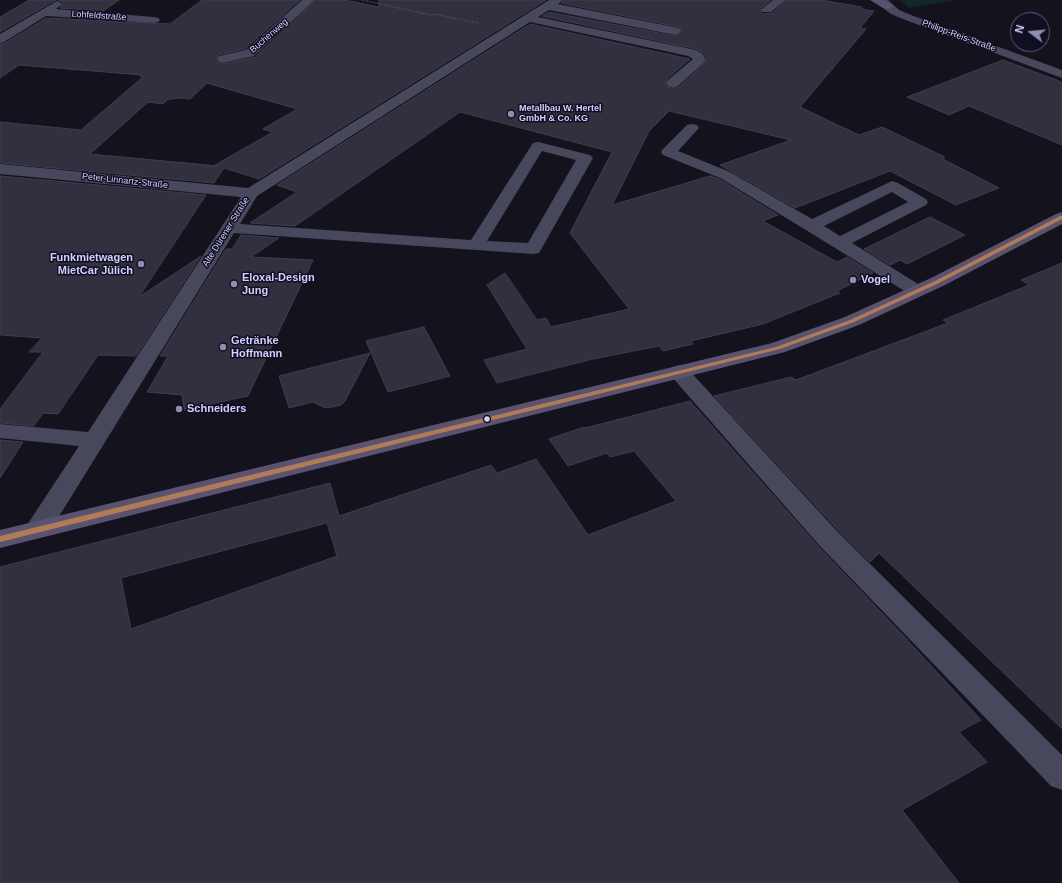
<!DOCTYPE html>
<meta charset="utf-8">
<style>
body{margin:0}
#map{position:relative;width:1062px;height:883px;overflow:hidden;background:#14121d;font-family:Helvetica,sans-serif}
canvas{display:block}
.north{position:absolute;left:1010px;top:12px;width:40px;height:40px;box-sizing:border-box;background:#100e21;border:1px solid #5e5c79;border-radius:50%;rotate:286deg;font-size:11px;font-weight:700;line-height:16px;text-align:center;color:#d2d0fd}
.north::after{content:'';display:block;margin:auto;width:14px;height:18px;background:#908eaf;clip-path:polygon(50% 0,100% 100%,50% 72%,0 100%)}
</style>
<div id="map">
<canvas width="1062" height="883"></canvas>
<div class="north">N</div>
</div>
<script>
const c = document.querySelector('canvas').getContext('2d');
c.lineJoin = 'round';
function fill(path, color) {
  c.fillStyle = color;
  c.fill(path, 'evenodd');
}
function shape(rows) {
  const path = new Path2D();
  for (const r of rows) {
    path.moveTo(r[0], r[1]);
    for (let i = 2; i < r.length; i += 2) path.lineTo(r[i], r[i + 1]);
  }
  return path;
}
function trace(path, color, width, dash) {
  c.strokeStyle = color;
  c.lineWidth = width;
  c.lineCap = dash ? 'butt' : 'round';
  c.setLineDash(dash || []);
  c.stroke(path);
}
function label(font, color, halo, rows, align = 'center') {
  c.font = font + ' Helvetica,sans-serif';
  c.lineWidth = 3;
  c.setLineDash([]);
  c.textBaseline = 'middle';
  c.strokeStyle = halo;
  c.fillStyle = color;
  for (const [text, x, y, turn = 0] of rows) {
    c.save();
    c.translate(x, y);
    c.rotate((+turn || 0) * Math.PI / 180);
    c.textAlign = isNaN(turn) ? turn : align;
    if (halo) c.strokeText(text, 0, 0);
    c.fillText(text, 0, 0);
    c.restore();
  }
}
const green = shape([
 [901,0,958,0,909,8]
]);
const building = shape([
 [29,0,56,0,0,32,0,17,29,0],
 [58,0,119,0,103,11,60,8,64,3,58,0],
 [202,0,300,0,245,49,218,55,216,60,219,63,223,64,255,57,316,0,345,0,379,7,379,0,546,0,259,179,224,168,214,183,0,163,0,122,81,130,143,77,140,76,142,75,19,65,0,78,0,44,5,43,46,18,170,24,202,0],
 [207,83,297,109,263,129,273,132,215,165,218,166,90,154,148,102,163,104,167,100,177,98,190,99,207,83],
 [564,0,771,0,760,9,763,14,772,13,787,0,821,0,862,7,861,9,874,11,860,28,866,29,800,107,859,135,882,127,945,157,941,158,999,188,956,205,890,171,795,208,720,165,791,140,669,111,649,131,612,205,710,176,719,179,778,215,763,221,837,262,847,257,873,273,837,291,840,293,763,324,691,341,693,344,663,351,659,346,593,359,497,383,484,360,527,349,487,285,505,273,537,320,546,318,551,327,629,309,570,233,612,152,460,112,295,226,250,223,297,192,277,185,530,24,690,59,667,79,665,84,668,87,679,87,707,61,704,53,696,49,542,16,549,12,675,36,679,35,682,32,679,27,561,3,564,0],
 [1003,60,1062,82,1062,145,969,106,949,115,907,97,1003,60],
 [0,176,206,195,139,297,201,256,136,356,98,355,58,414,43,413,34,426,0,423,0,409,43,352,29,352,42,338,0,335,0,176],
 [930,217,965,235,907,264,900,260,890,265,864,249,930,217],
 [241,235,279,238,251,257,313,260,248,396,184,410,182,395,147,392,168,356,160,356,226,249,232,249,241,235],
 [1062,263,1062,729,879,553,870,562,837,529,714,396,791,377,796,380,948,323,943,320,1029,285,1021,280,1062,263],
 [424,327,450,376,388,392,366,341,424,327],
 [370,353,345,401,341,405,328,408,323,407,313,402,289,408,279,376,370,353],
 [690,401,817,545,901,633,981,720,959,732,987,762,902,810,959,883,0,883,0,567,330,483,339,516,491,465,497,473,536,459,588,535,676,501,634,451,610,457,607,453,568,466,549,439,584,427,585,428,690,401],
 [327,523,337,556,131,629,121,578,327,523],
 [0,440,23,442,0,478,0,440]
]);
const path = shape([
 [362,0,431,15,434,14,478,23]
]);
const minor = shape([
 [302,0,315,0,254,56,223,63,219,62,217,59,219,56,246,50,302,0],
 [549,0,563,0,558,4,679,28,681,31,679,34,675,35,549,10,538,17,696,50,703,54,706,61,678,86,673,87,668,86,666,83,668,80,693,59,688,56,530,22,257,196,240,224,471,240,531,146,533,143,538,142,590,155,593,158,539,253,533,254,234,233,47,536,38,538,29,536,26,529,29,522,79,446,0,438,0,424,88,432,241,197,0,174,0,164,248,188,549,0],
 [542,151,576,160,528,243,487,241,542,151],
 [773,0,786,0,771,12,763,12,761,10,763,8,773,0],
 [876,0,888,0,899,10,911,15,1062,70,1062,78,903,19,891,14,883,8,876,0],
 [57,1,63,4,56,9,154,17,158,18,160,20,158,22,154,23,46,16,4,42,0,43,0,34,57,1],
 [692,124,697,125,699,128,678,151,730,172,812,219,892,181,898,183,926,199,928,202,926,205,852,243,923,287,926,291,923,295,917,296,911,295,806,230,720,178,663,155,661,152,663,149,687,125,692,124],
 [892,192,908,202,840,236,824,226,892,192],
 [679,365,686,367,836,530,1062,755,1062,790,1051,786,818,544,672,377,669,372,672,367,679,365]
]);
const major = shape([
 [870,0,884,0,893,6,891,8,887,9,883,8,870,0],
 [1062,212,1062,224,943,286,859,325,785,352,0,548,0,530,772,343,845,317,931,278,1056,214,1062,212]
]);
const bus1 = shape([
 [1060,216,1062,216,1062,219,939,283,854,322,780,349,0,542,0,536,776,347,850,320,935,281,1060,216]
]);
const markers = [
 [511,114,4,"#908eaf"],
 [141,264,4,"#908eaf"],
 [853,280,4,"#908eaf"],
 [234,284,4,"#908eaf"],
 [223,347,4,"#908eaf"],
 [179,409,4,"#908eaf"],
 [487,419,3.5,"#d2d0fd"]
];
const farStreetnames = [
 ["Lohfeldstraße",99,16,4],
 ["Buchenweg",269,36,-41],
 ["Philipp-Reis-Straße",959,36,20],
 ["Peter-Linnartz-Straße",125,181,6],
 ["Alte Dürener Straße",226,232,-58]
];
const farPoinames = [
 ["Metallbau W. Hertel",519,109],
 ["GmbH & Co. KG",519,119]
];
const poiNames = [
 ["Funkmietwagen",133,258,"right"],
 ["MietCar Jülich",133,271,"right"],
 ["Eloxal-Design",242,278],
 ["Jung",242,291],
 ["Vogel",861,280],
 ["Getränke",231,341],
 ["Hoffmann",231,354],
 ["Schneiders",187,409]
];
fill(green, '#122827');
fill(building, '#32303f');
trace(building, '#3f3c50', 1);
trace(path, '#4a5864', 1.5, [1, 1.5]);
fill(minor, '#48485d');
fill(major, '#5b526f');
fill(bus1, '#b07c57');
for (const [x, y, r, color] of markers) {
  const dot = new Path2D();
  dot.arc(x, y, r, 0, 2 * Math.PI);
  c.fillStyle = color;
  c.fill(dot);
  trace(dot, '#100e21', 1.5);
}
label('9px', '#d2d0fd', '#100e21', farStreetnames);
label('bold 9px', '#d2d0fd', '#100e21', farPoinames, 'left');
label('bold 11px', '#d2d0fd', '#100e21', poiNames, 'left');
</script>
